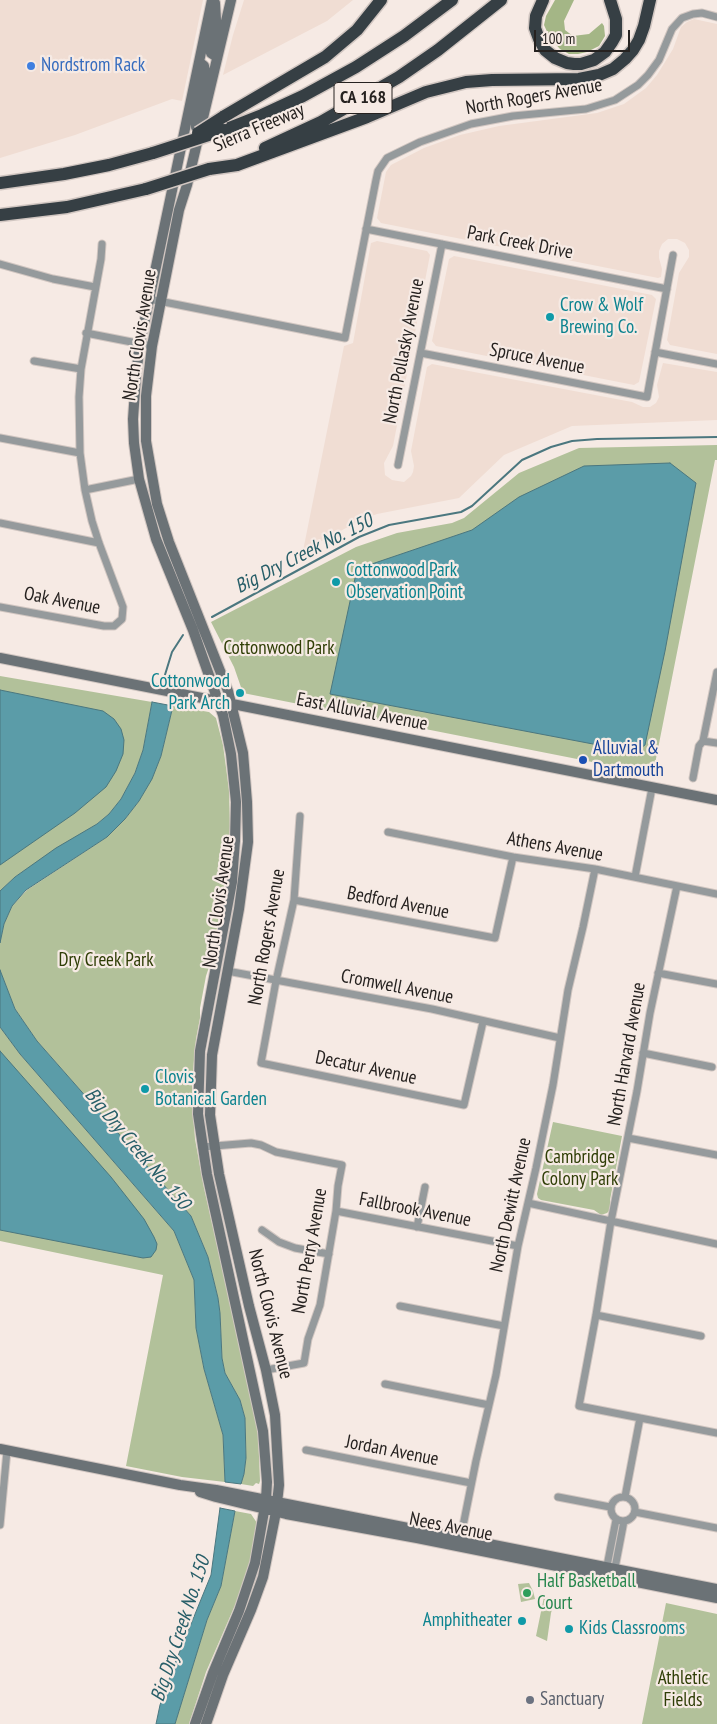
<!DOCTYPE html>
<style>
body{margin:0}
#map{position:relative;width:717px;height:1724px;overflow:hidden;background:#f6eae4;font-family:"PT Sans Narrow",sans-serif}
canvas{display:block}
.scale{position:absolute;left:534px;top:30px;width:96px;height:22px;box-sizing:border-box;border:2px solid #262220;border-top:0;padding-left:6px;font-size:15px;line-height:18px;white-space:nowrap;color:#262220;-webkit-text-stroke:4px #f6eae4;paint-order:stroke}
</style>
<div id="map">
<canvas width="717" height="1724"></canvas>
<div class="scale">100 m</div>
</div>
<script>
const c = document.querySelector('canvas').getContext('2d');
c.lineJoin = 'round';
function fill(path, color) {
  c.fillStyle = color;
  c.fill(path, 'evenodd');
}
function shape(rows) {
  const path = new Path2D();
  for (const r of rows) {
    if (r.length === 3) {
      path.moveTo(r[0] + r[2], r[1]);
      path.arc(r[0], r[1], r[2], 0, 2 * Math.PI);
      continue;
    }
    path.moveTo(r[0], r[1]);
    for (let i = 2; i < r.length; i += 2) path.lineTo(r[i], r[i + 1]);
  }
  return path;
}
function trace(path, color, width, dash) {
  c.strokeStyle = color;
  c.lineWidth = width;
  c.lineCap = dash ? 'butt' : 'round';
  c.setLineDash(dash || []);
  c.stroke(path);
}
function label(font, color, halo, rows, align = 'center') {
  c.font = font + ' "PT Sans Narrow",sans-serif';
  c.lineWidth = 4.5;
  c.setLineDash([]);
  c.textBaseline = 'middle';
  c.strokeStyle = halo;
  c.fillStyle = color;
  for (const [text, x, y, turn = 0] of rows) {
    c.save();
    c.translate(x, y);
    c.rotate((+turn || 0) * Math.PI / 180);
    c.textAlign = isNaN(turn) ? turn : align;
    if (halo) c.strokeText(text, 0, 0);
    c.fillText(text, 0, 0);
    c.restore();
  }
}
const built = shape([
 [0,0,203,0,182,101,172,99,75,135,0,158],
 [244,0,353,0,327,21,223,75,233,35],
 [694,19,717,24,717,354,670,345,667,340,679,273,689,257,689,250,685,243,677,239,668,239,662,244,659,251,659,258,662,269,661,277,658,278,381,223,377,218,386,172,391,165,424,148,460,135,499,126,597,113,624,104,646,88,657,75,673,49,681,27,687,22],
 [377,241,427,251,430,255,393,446,384,463,385,475,392,480,404,482,411,476,413,472,414,466,411,451,427,367,432,364,632,402,643,407,650,407,656,403,659,397,657,385,663,363,717,372,717,420,572,426,504,455,459,498,377,514,361,520,303,551,344,346,353,343,371,243],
 [454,256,652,295,656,299,639,382,634,385,436,346,432,341,449,259]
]);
const green = shape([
 [717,445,717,460,715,460,653,774,243,693,234,667,211,622,356,547,397,533,452,523,464,518,519,473,579,448],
 [0,676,152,702,143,750,135,773,121,799,109,814,97,824,15,877,0,891],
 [173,706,209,712,216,718,223,745,229,790,230,827,228,865,211,961,206,976,200,1008,200,1018,196,1039,192,1082,193,1112,195,1139,204,1188,246,1372,258,1431,260,1481,259,1484,256,1483,253,1486,241,1484,244,1474,246,1458,245,1418,240,1400,225,1373,222,1358,220,1313,218,1298,208,1257,191,1216,37,1041,15,1009,0,970,0,943,4,924,12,906,27,890,107,837,125,819,139,801,152,778,161,756],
 [0,1027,20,1054,174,1231,194,1280,196,1328,204,1369,223,1435,225,1482,182,1477,126,1466,163,1275,0,1241],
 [553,1122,622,1136,610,1200,611,1209,607,1213,601,1215,594,1210,541,1200,538,1198,537,1194],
 [235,1511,251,1514,257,1523,251,1559,239,1596,206,1672,189,1724,175,1724,207,1620,221,1586],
 [529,1583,533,1591,535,1599,521,1602,518,1584],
 [544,1597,554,1599,554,1603,551,1613,547,1641,536,1636],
 [666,1603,717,1614,717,1724,642,1724]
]);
const forest = shape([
 [555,0,574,0,564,21,565,30,573,36,589,34,602,23,604,26,605,36,599,46,587,52,578,54,569,54,560,49,550,38,544,25,546,16]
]);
const water = shape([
 [670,463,696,483,665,651,645,745,635,752,330,694,357,569,472,530,519,497,584,466,670,463],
 [0,690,103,711,114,719,121,729,124,740,123,754,116,771,106,787,75,813,0,865,0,690],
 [152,702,173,706,161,756,152,779,139,801,125,819,107,837,26,890,12,906,4,924,0,943,0,891,15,877,56,848,97,824,109,814,121,799,135,773,143,750,152,702],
 [0,970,15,1009,37,1041,191,1216,208,1257,218,1298,220,1313,222,1358,225,1373,240,1400,245,1418,246,1458,244,1474,241,1484,225,1482,223,1435,204,1369,196,1328,194,1280,174,1231,20,1054,0,1027,0,970],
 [0,1051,111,1177,144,1219,154,1237,157,1244,156,1250,151,1257,143,1258,0,1230,0,1051],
 [220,1508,235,1511,221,1586,207,1620,175,1724,156,1724,160,1705,173,1668,211,1575,220,1508]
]);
const stream = shape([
 [212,617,359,537,389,525,461,512,472,506,522,460,551,447,572,441,597,439,717,437],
 [164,678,172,652,183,635]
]);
const street = shape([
 [366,229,667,289],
 [0,264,53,279,95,287],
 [149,299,345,338,376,180,378,171,387,158,420,142,471,124,513,116,586,109,615,100,638,85,648,75,659,60,672,29,682,18,693,14,702,13,717,17],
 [86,333,152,346],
 [655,352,717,364],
 [421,353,647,397,673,255],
 [34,361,81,369],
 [0,438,80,453],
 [398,465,442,244],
 [85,490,139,479],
 [0,523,99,543],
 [0,607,104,626,114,626,122,619,123,607,99,543,92,521,85,490,80,453,79,397,81,369,101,259,102,244],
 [703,741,717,743],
 [693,778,699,746,703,741,717,672],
 [300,816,294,900,276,981,261,1063,464,1105,483,1022],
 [388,832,513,857,595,869,717,894],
 [635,877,652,788],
 [677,886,650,1013,637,1091,611,1221,596,1315,579,1406,717,1433],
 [294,900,495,938,513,857],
 [227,971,432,1009,560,1038],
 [658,973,717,984],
 [643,1053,712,1067],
 [628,1138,717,1155],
 [202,1147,251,1143,261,1145,276,1152,342,1165,338,1186,336,1211,320,1305,308,1339,304,1363,266,1370],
 [528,1203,717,1244],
 [336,1211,518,1246],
 [417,1227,425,1187],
 [262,1230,279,1242,295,1248,329,1254],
 [400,1306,504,1326],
 [596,1315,701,1336],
 [385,1384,489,1405],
 [306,1450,471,1483],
 [623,1509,12],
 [558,1497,610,1507],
 [625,1497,640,1418],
 [635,1512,717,1528],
 [0,1525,7,1451],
 [460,1541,476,1461,496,1375,518,1246,536,1168,553,1085,568,990,583,927,595,869],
 [606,1571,616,1520],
 [614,1573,624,1521]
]);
const secondary = shape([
 [215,3,216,20,210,49,211,53,217,57],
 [196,127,196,110,205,71,204,66,199,62],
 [0,658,717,800],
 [0,1449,180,1485,216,1490,717,1589],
 [200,1492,216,1497,286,1514,417,1538,717,1598],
 [195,1724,213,1673,239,1611,255,1563,266,1500,267,1482,263,1431,207,1174,198,1114,200,1051,232,882,235,841,236,802,231,754,223,715,193,630,156,539,139,479,134,443,133,419,136,376,140,343,212,0],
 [206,1724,223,1675,251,1610,263,1577,276,1512,279,1485,275,1415,266,1370,249,1306,219,1174,210,1115,212,1055,239,909,248,842,247,802,243,753,228,691,169,542,157,504,146,441,146,396,152,346,179,210,187,185,231,0]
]);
const highway = shape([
 [543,0,536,16,535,28,539,39,545,50,555,58,567,63,574,64,581,64,594,60,605,52,612,42,616,35,616,19,610,0],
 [223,117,325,57,357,30,381,0],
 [224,130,262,115,303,96,356,67,404,36,452,0],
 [265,148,321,122,399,77,438,50,501,0],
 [209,169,237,165,367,117,426,92,466,82,492,80,579,79,599,75,613,69,625,59,633,50,639,40,644,26,650,0],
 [0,183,64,174,109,165,153,153],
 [0,215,67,207,146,189]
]);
const highwayBridge = shape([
 [198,133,223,117],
 [153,153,224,130],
 [146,189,209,169]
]);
const markers = [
 [31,66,5,"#3f7fe0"],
 [550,317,5,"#0f9aa8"],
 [336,582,5,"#0f9aa8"],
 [240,693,5,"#0f9aa8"],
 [583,760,5,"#1a4fb4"],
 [145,1089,5,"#0f9aa8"],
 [527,1593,5,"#2e9e5b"],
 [522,1621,5,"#0f9aa8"],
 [569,1629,5,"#0f9aa8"],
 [530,1700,5,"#6b7280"]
];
const shields = [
 [363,98,58]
];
const shieldNames = [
 ["CA 168",363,98]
];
const shopNames = [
 ["Nordstrom Rack",41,66]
];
const streetNames = [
 ["North Rogers Avenue",534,97,-10],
 ["Sierra Freeway",259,128,-23],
 ["Park Creek Drive",520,243,11],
 ["North Clovis Avenue",140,335,-81],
 ["North Pollasky Avenue",404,351,-79],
 ["Spruce Avenue",537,359,11],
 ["Oak Avenue",62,601,11],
 ["East Alluvial Avenue",362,712,11],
 ["Athens Avenue",555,847,10],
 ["North Clovis Avenue",219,902,-82],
 ["Bedford Avenue",398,903,11],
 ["North Rogers Avenue",267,937,-80],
 ["Cromwell Avenue",397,987,11],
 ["North Harvard Avenue",627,1054,-80],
 ["Decatur Avenue",366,1068,12],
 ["North Dewitt Avenue",511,1205,-78],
 ["Fallbrook Avenue",415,1210,11],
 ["North Perry Avenue",310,1251,-80],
 ["North Clovis Avenue",270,1314,76],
 ["Jordan Avenue",392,1451,11],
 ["Nees Avenue",451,1527,11]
];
const cultureNames = [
 ["Crow & Wolf",560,306],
 ["Brewing Co.",560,328],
 ["Cottonwood Park",346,571],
 ["Observation Point",346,593],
 ["Cottonwood",230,682,"right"],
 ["Park Arch",230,704,"right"],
 ["Clovis",155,1078],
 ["Botanical Garden",155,1100],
 ["Amphitheater",512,1621,"right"],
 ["Kids Classrooms",579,1629]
];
const parkNames = [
 ["Cottonwood Park",279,649],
 ["Dry Creek Park",106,961],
 ["Cambridge",580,1158],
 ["Colony Park",580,1180],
 ["Athletic",683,1679],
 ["Fields",683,1701]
];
const transitNames = [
 ["Alluvial &",593,749],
 ["Dartmouth",593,771]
];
const leisureNames = [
 ["Half Basketball",537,1582],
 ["Court",537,1604]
];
const worshipNames = [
 ["Sanctuary",540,1700]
];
const waterNames = [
 ["Big Dry Creek No. 150",304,554,-27],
 ["Big Dry Creek No. 150",137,1149,50],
 ["Big Dry Creek No. 150",181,1629,-72]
];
fill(built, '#f0ddd3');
fill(green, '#b2c19a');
fill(forest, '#a4b686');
fill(water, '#5b9ca8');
trace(water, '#4b777f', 1);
trace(stream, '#4b777f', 2);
trace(street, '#d1c6c1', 9);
trace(secondary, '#d1c6c1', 12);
trace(highway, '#d1c6c1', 15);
trace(street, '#959a9c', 7);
trace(secondary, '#6b7276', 10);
trace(highway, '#363f44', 12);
trace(highwayBridge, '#d1c6c1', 15, []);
trace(highwayBridge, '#363f44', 12);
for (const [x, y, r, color] of markers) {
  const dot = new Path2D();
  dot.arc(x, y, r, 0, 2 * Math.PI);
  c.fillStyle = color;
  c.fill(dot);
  trace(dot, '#f6eae4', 2);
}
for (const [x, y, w] of shields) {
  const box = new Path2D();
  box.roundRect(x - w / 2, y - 15.5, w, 31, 4);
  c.fillStyle = '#f6eae4';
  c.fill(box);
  trace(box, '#262220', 1);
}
label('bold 18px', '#262220', null, shieldNames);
label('19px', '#366cbe', '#f6eae4', shopNames, 'left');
label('19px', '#262220', '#f6eae4', streetNames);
label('19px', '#0d838f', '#f6eae4', cultureNames, 'left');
label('19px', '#2f3e06', '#f6eae4', parkNames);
label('19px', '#164399', '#f6eae4', transitNames, 'left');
label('19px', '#27864d', '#f6eae4', leisureNames, 'left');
label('19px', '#5b616d', '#f6eae4', worshipNames, 'left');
label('italic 20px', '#275e68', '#f6eae4', waterNames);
</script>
